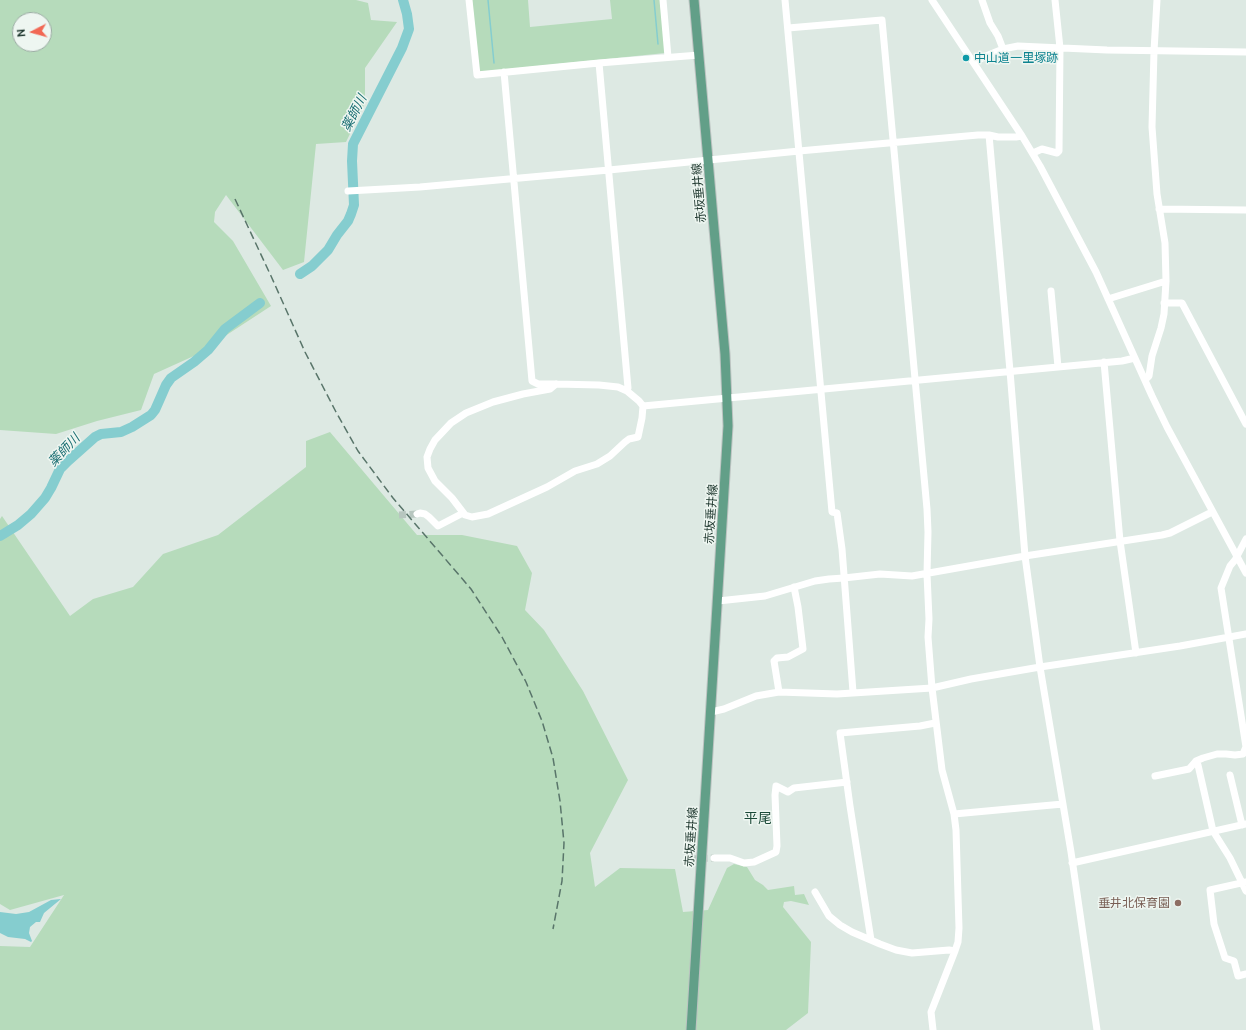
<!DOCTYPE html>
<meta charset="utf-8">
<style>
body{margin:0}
#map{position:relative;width:1246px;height:1030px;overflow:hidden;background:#dde9e3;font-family:Ubuntu,sans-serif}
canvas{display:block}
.north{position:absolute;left:12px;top:12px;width:40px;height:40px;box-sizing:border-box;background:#eef6f1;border:1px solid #9baaa3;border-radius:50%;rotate:264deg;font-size:11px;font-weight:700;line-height:16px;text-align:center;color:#1f382f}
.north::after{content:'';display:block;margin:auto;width:14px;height:18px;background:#f16854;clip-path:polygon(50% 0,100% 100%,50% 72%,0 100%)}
</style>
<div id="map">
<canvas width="1246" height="1030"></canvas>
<div class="north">N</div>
</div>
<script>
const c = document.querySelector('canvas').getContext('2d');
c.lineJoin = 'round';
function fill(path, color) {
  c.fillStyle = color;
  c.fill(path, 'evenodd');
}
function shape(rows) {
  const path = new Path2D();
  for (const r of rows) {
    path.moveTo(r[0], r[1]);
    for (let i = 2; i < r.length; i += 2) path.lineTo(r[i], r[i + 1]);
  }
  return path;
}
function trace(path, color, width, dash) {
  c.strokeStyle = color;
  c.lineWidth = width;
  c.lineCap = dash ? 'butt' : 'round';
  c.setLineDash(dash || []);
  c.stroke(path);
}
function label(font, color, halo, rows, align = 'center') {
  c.font = font + ' Ubuntu,"Noto Sans JP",sans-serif';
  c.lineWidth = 3;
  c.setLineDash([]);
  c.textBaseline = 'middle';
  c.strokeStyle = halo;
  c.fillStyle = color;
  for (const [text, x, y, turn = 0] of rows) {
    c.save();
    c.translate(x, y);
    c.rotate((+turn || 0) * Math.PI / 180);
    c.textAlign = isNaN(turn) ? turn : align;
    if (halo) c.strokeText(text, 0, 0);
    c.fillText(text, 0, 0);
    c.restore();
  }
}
const green = shape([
 [0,0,356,0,368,3,371,20,397,22,365,68,365,103,346,142,316,144,304,262,283,270,226,195,215,212,214,222,233,241,271,306,196,355,154,374,141,410,97,421,56,434,0,430],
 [20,20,44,20,44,44,20,44],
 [472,0,528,0,530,27,612,19,610,0,660,0,665,53,479,72],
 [330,432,417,535,462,535,517,546,532,573,525,610,544,630,583,691,628,780,590,853,595,887,620,868,675,869,683,912,708,910,727,868,734,864,747,867,755,880,763,885,768,890,794,886,795,895,804,894,809,905,791,901,784,902,783,907,811,942,808,1013,786,1030,0,1030,0,946,30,947,64,895,10,910,0,904,0,519,2,516,70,616,93,599,133,587,163,554,218,535,306,467,306,441]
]);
const water = shape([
 [61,899,44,913,40,922,36,922,30,927,29,933,32,941,31,942,25,939,8,937,0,933,0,912,16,914,29,912,51,900]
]);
const stream = shape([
 [488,0,494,63],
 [654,0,658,44]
]);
const river = shape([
 [300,274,312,266,328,250,337,235,348,221,351,214,354,205,352,161,353,144,402,48,409,29,407,14,403,0],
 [0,536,18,525,31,514,45,498,51,488,60,469,68,461,95,437,101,434,121,432,132,427,151,415,155,410,159,401,166,385,171,378,194,362,208,350,225,329,260,303]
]);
const minorTunnel = shape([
 [399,515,417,514],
 [690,859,714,858]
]);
const minor = shape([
 [469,0,477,75,599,63,699,55],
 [663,0,668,57],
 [785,0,832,512,837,513,842,549,853,692],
 [932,0,1022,136,1040,166,1096,272,1152,396,1167,427,1246,573],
 [982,0,990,23,998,36,1003,49],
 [788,28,882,20,927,509,928,532,927,574,929,619,928,637,932,688,942,770,954,814,956,830,959,928,958,942,955,951,931,1012,933,1030],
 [974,62,986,56,1003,49,1018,46,1107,50,1246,52],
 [599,63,628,388,627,391],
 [504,72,532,381,538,384,556,384,599,385,618,387,627,391,639,401,643,406,642,418,638,437,629,439,625,442,610,456,597,464,575,471,547,487,488,514,472,517,465,515,452,498,435,481,428,468,427,457,430,449,435,440,451,423,466,413,493,402,523,394,550,389,556,384],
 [989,135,1010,371,1025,556,1040,667,1071,852,1097,1030],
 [1033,153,1042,149,1057,153,1059,151,1060,48,1055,0],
 [348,191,420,187,609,170,799,151,978,135,989,135,998,137,1016,137,1022,136],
 [1159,209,1246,210],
 [1051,291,1058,367],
 [1108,299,1166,281],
 [1164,303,1182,303,1246,424],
 [1104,362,1120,541,1136,653],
 [1145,380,1149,376,1152,356,1161,328,1164,314,1166,281,1165,243,1157,194,1152,127,1154,51,1157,0],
 [643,406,1058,367,1122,361,1135,358],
 [417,514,420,513,425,514,429,517,438,526,463,513],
 [718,601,765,596,815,581,829,579,844,578,880,574,912,576,1025,556,1162,535,1170,533,1212,512],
 [779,692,774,661,777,658,788,657,803,649,798,607,794,587],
 [711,712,724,709,756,696,779,692,837,694,932,688,971,679,1040,667,1180,646,1246,634],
 [1196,761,1198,765,1213,831,1230,858,1246,891],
 [1230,775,1242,825],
 [1155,776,1189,769,1196,761,1203,758,1217,754,1226,754,1235,755,1243,754,1246,747,1221,588,1230,566,1235,560,1246,539],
 [954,814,1063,804],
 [714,858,730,858,744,863,754,862,776,852,777,846,775,795,776,786,788,792,794,788,847,782],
 [1072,863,1246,824],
 [1246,882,1210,890,1214,924,1225,958,1234,961,1238,976,1246,974],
 [815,892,829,916,840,925,852,932,880,944,896,950,912,953,949,950,955,951],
 [871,940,850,806,840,733,920,726,935,723]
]);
const major = shape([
 [691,1030,728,426,725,354,694,0]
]);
const rail = shape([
 [235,199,271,276,305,352,336,412,358,451,393,498,471,589,502,637,526,682,542,721,553,758,560,801,564,843,562,881,553,929]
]);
const markers = [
 [966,58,4,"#0f9aa8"],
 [1178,903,4,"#8d6e63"]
];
const cultureNames = [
 ["中山道一里塚跡",974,58]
];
const streetNames = [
 ["赤坂垂井線",699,193,-95],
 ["赤坂垂井線",711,514,-86],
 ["赤坂垂井線",691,837,-86]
];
const educationNames = [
 ["垂井北保育園",1170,903]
];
const waterNames = [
 ["薬師川",354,113,-63],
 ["薬師川",64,450,-47]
];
const quarterNames = [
 ["平尾",758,818]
];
fill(green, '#b6dbbb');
fill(water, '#85cdcf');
trace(stream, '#85cdcf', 1.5);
trace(river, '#85cdcf', 10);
trace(minorTunnel, '#b7c6bf', 7, [7, 3.5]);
trace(major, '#bcc3c1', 11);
trace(minor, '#fff', 7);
trace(major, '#629f88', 9);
trace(rail, '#59756a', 1.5, [8, 4]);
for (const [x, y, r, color] of markers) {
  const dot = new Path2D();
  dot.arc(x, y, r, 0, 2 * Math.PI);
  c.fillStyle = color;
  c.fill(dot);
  trace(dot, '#eef6f1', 1.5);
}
label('12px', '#0d838f', '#eef6f1', cultureNames, 'left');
label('12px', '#1f382f', '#eef6f1', streetNames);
label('12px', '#785e54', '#eef6f1', educationNames, 'right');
label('italic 13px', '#1b6f73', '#eef6f1', waterNames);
label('14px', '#1c4a39', '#eef6f1', quarterNames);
</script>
